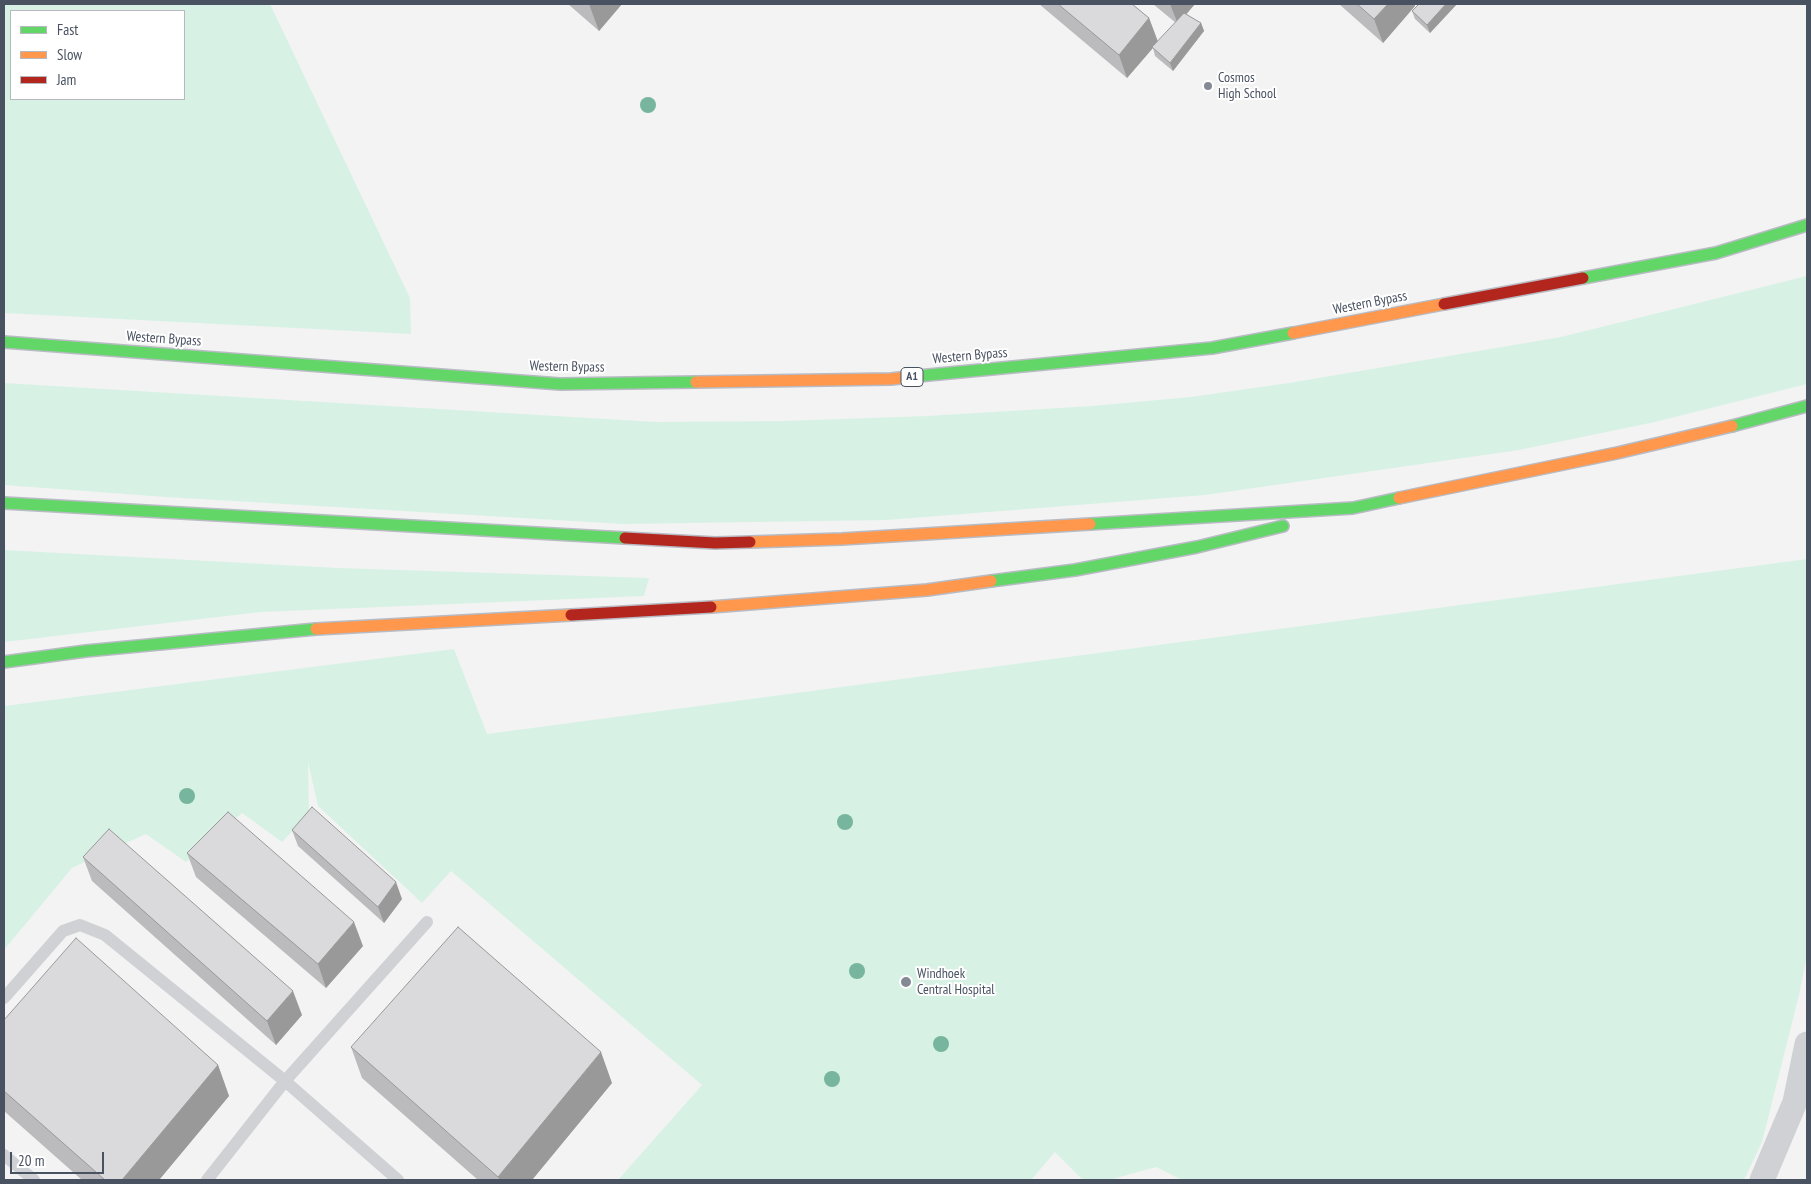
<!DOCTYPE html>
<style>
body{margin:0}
#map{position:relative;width:1811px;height:1184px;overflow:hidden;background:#f3f3f3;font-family:"PT Sans Narrow",sans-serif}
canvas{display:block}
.frame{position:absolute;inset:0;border:5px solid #495261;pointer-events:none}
.legend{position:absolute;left:10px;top:10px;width:175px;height:90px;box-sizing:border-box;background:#fff;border:1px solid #b6bac0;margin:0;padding:6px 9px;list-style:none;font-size:15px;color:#495261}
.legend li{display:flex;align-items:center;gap:10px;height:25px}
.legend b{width:25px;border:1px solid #b6bac0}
.scale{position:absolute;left:10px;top:1152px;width:94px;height:22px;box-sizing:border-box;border:2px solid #495261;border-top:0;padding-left:6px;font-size:15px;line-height:18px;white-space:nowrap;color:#495261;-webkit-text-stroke:4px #fff;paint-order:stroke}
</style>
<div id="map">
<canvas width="1811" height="1184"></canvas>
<div class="frame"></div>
<ul class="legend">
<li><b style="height:6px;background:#63d668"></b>Fast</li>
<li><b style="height:6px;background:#ff974d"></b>Slow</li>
<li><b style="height:6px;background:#b3261e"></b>Jam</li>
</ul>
<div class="scale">20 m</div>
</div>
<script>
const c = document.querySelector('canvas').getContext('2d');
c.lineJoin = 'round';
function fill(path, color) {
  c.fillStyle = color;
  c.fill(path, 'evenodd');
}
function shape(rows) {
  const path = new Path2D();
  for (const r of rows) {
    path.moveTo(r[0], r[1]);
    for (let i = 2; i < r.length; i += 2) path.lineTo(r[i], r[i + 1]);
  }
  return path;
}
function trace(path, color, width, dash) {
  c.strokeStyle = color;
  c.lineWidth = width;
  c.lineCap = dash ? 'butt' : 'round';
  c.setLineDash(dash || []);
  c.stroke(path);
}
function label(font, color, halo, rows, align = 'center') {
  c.font = font + ' "PT Sans Narrow",sans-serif';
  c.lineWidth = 4;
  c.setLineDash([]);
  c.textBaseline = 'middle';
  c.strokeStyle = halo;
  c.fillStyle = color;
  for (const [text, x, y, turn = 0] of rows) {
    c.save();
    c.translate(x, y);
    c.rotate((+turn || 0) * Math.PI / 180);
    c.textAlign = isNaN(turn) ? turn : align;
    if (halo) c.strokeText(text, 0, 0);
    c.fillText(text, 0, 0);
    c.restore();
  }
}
const green = shape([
 [4,4,270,4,410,298,411,334,4,313],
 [11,11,184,11,184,99,11,99],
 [1807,276,1807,384,1655,422,1519,450,1205,495,887,520,623,524,166,497,4,485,4,383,656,422,785,421,927,416,1092,406,1191,397,1289,383,1561,337],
 [4,550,338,568,649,578,644,596,261,612,4,642],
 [1807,559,1807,955,1799,995,1762,1142,1744,1180,1182,1180,1156,1167,1109,1180,1083,1180,1055,1152,1031,1180,618,1180,702,1085,451,871,422,903,318,806,308,762,309,814,282,842,242,813,186,862,146,834,72,868,4,950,4,706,454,649,487,734]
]);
const lane = shape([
 [4,998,63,931,80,925,105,935,285,1081,398,1180],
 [4,1155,34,1180],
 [207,1180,285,1081,427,922]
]);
const street = shape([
 [1762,1180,1795,1102,1807,1044]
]);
const fast = shape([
 [1583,278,1716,253,1807,225],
 [4,342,560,384,696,382],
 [918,376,1212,348,1293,333],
 [1732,426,1807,406],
 [4,503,625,538],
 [1090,524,1353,508,1399,498],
 [991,581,1075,570,1197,547,1283,526],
 [4,662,86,651,316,629]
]);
const slow = shape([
 [1293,333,1444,304],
 [696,382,891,379,918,376],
 [1399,498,1617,453,1732,426],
 [750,542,842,539,1090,524],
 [711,607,927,590,991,581],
 [316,629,571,615]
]);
const jam = shape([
 [1444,304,1583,278],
 [625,538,715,543,750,542],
 [571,615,711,607]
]);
const trees = [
 [648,105],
 [187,796],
 [845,822],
 [857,971],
 [941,1044],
 [832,1079]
];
const wall = shape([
 [568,4,622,4,599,31],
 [1039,4,1132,4,1149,18,1158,42,1176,23,1153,4,1195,4,1186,14,1201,23,1204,31,1173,71,1155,56,1153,48,1127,78],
 [1339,4,1414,4,1415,6,1383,43],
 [1457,4,1430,33,1415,19,1412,11],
 [292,830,402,899,384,923,298,846],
 [187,853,363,946,326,988,196,877],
 [83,857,302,1015,276,1045,92,881],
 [4,1020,218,1065,229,1096,159,1180,82,1180,4,1111],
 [351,1047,612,1083,532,1180,478,1180,362,1078]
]);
const shadedWall = shape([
 [589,4,622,4,599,31],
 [1170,4,1195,4,1178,24],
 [1388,4,1414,4,1415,6,1383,43,1374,19],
 [1446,4,1457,4,1430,33,1427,25],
 [1149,18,1158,42,1127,78,1119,55],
 [1201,23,1204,31,1173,71,1170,63],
 [396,882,402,899,384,923,378,907],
 [354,922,363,946,326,988,318,964],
 [293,991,302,1015,276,1045,267,1021],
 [601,1052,612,1083,532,1180,500,1180,498,1177],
 [218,1065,229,1096,159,1180,122,1180]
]);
const building = shape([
 [1058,4,1132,4,1149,18,1119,55,1058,4],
 [1357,4,1388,4,1374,19,1357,4],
 [1419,4,1446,4,1427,25,1412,11,1419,4],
 [1184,13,1201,23,1170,63,1152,47,1184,13],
 [312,807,396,882,378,907,292,830,312,807],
 [228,812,354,922,318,964,187,853,228,812],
 [109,829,293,991,267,1021,83,857,109,829],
 [458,927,601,1052,498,1177,351,1047,458,927],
 [76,938,218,1065,122,1180,105,1180,4,1091,4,1020,76,938]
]);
const markers = [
 [1208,86,5,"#848a94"],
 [906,982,6,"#848a94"]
];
const shields = [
 [912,377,22]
];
const shieldNames = [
 ["A1",912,377]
];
const poiNames = [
 ["Cosmos",1218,78],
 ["High School",1218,94],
 ["Windhoek",917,974],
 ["Central Hospital",917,990]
];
const streetNames = [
 ["Western Bypass",1370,303,-11],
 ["Western Bypass",164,339,4],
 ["Western Bypass",970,356,-5],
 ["Western Bypass",567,367,1]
];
fill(green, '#d7f2e5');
trace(fast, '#b8bbc3', 14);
trace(slow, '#b8bbc3', 14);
trace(jam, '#b8bbc3', 14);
trace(lane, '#cfd1d4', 12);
trace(street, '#cfd1d4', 25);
trace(fast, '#63d668', 11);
trace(slow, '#ff974d', 11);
trace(jam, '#b3261e', 11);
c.fillStyle = '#78b59e';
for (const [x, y] of trees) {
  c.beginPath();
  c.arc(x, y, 8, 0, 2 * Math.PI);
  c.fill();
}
fill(wall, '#bbbbbd');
fill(shadedWall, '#99999a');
fill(building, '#dadadc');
trace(building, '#99999a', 1);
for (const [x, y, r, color] of markers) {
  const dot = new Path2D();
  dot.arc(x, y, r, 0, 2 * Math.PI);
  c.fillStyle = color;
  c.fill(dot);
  trace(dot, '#fff', 2);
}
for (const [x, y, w] of shields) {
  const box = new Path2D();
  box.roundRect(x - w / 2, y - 9.5, w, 19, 4);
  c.fillStyle = '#fff';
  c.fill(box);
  trace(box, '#495261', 1);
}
label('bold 12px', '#495261', null, shieldNames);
label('14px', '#495261', '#fff', poiNames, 'left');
label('14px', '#495261', '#fff', streetNames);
</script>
